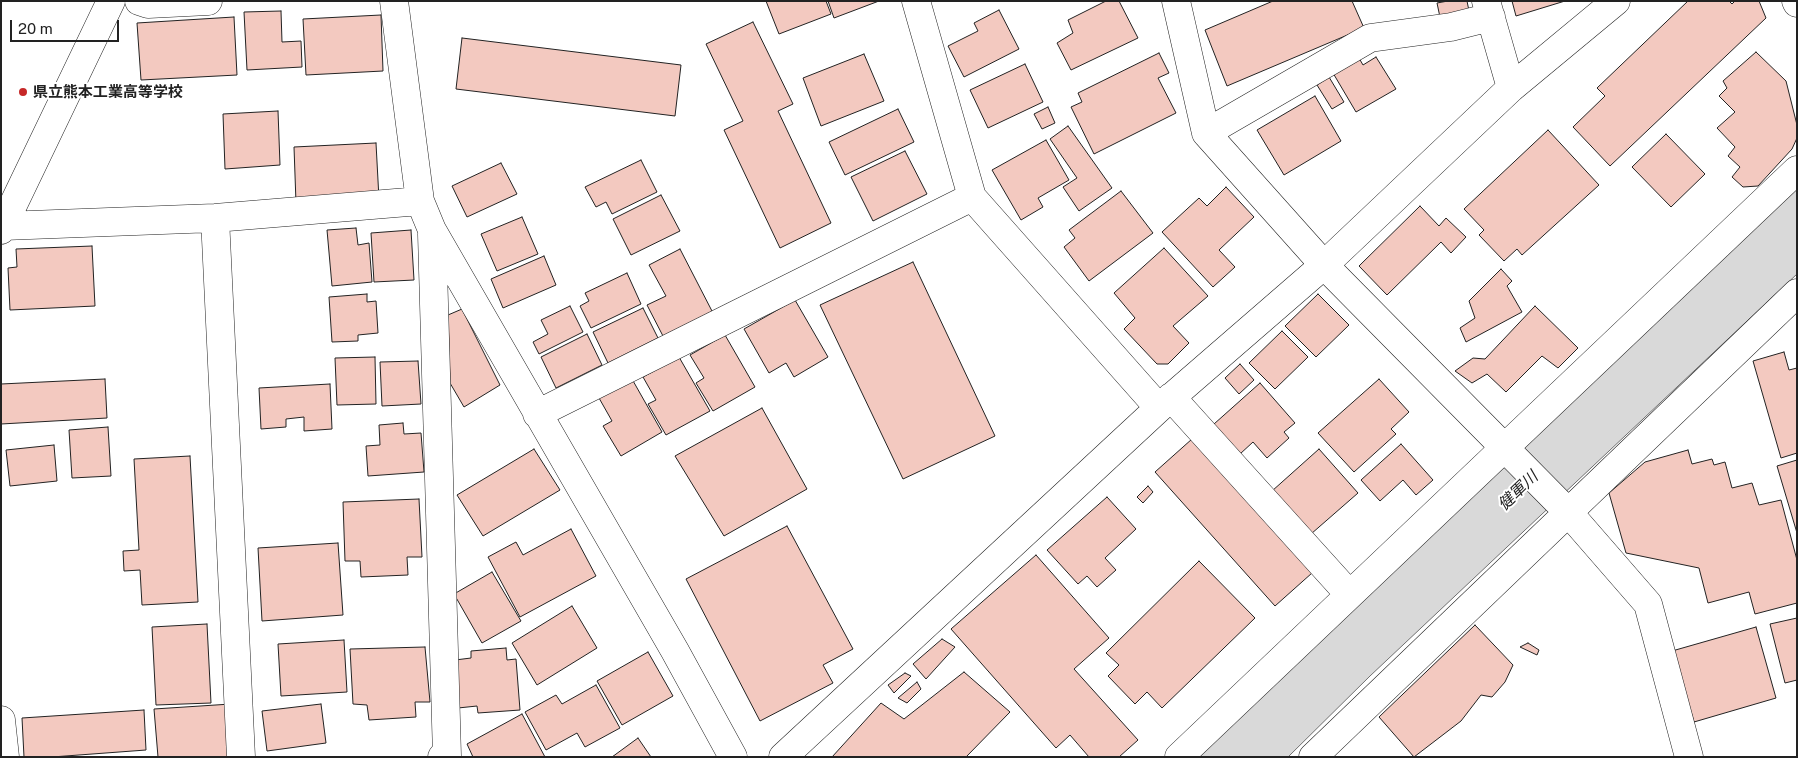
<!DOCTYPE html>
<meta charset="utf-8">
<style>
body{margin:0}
#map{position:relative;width:1798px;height:758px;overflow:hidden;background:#fff;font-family:"Public Sans",sans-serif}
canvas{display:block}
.frame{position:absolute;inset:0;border:2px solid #222;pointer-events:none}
.scale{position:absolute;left:10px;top:20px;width:109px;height:22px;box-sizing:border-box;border:2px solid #222;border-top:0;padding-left:6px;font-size:15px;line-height:18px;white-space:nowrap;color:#222;-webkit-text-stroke:4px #fff;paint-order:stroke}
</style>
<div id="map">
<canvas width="1798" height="758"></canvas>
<div class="frame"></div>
<div class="scale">20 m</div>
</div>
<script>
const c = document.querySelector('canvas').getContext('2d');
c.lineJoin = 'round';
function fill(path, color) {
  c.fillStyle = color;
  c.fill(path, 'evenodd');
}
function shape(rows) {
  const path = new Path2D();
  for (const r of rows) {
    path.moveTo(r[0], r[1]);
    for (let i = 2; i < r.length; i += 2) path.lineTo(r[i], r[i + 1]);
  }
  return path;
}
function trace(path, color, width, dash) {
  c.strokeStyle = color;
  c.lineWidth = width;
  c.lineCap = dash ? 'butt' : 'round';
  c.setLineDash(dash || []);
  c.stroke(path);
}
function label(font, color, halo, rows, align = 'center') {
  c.font = font + ' "Public Sans","Noto Sans JP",sans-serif';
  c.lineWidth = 4;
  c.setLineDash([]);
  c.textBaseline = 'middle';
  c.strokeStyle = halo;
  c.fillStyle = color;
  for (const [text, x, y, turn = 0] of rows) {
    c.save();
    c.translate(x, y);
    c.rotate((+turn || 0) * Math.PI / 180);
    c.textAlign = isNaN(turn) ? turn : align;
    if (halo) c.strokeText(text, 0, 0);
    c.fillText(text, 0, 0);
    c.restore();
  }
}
const water = shape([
 [1797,181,1797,274,1370,676,1288,757,1194,757,1797,181]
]);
const building = shape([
 [766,1,826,1,831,14,779,34,766,1],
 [828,1,879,1,834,18,828,1],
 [1106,1,1119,1,1138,38,1071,70,1057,43,1073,33,1068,20,1106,1],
 [1273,1,1352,1,1364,28,1227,86,1205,30,1273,1],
 [1448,1,1467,1,1470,16,1441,22,1437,3,1448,1],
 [1512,1,1565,1,1516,16,1512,1],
 [1688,1,1729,1,1732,4,1735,1,1759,1,1766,18,1610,166,1573,127,1605,96,1597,88,1688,1],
 [999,10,1019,49,964,77,948,46,978,31,974,23,999,10],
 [281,11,282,42,301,41,302,67,247,70,244,12,281,11],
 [381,15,383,71,306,75,303,19,381,15],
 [234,17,237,75,141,80,137,23,234,17],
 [753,22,793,104,778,111,831,223,780,248,724,130,743,121,706,44,753,22],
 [462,38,681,65,675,116,456,89,462,38],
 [1756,52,1786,81,1797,125,1797,138,1792,149,1758,186,1743,187,1732,177,1740,167,1728,156,1735,147,1717,128,1735,112,1719,96,1727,88,1723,81,1756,52],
 [1159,53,1169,73,1158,78,1176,113,1094,154,1071,107,1082,102,1078,93,1159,53],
 [864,54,884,101,821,126,803,78,864,54],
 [1376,57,1396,89,1356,112,1333,73,1359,58,1363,65,1376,57],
 [1025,64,1043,102,988,128,970,90,1025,64],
 [1329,77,1344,102,1332,109,1317,85,1329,77],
 [1315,96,1341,141,1284,175,1257,130,1315,96],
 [1048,107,1055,123,1042,129,1034,114,1048,107],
 [898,109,914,142,845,175,829,142,898,109],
 [278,111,280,165,225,169,223,114,278,111],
 [1068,126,1112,188,1079,211,1063,187,1077,178,1050,139,1068,126],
 [1548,130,1599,185,1522,255,1517,249,1504,261,1479,235,1484,230,1464,209,1548,130],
 [1666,134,1705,174,1671,207,1632,167,1666,134],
 [1046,140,1069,180,1038,198,1043,207,1021,220,992,170,1046,140],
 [376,143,379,199,296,203,294,147,376,143],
 [905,151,927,194,873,221,851,177,905,151],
 [641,160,657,192,612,214,606,202,596,207,585,187,641,160],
 [501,163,517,194,467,217,452,186,501,163],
 [1226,187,1254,217,1219,250,1235,267,1213,287,1162,232,1199,198,1207,206,1226,187],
 [1121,191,1153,233,1089,281,1064,247,1075,238,1069,230,1121,191],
 [661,195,680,231,631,255,613,219,661,195],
 [1420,206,1439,226,1446,218,1466,237,1451,253,1441,242,1387,295,1359,266,1420,206],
 [522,217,538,254,497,271,481,234,522,217],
 [356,228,358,245,369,243,372,282,332,286,327,230,356,228],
 [411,230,414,280,374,282,371,233,411,230],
 [92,246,95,306,10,310,8,268,17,267,16,249,92,246],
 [1164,248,1208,296,1173,326,1189,343,1168,364,1157,364,1124,329,1135,318,1114,293,1164,248],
 [680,249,713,313,664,338,647,305,666,296,649,265,680,249],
 [544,256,556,285,503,308,491,279,544,256],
 [913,262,995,436,903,479,820,305,913,262],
 [1501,269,1512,281,1507,286,1522,312,1466,342,1460,328,1475,318,1469,301,1501,269],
 [627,273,641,304,591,328,580,306,589,301,585,293,627,273],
 [367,294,367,302,376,301,378,333,358,335,358,341,332,342,329,297,367,294],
 [1318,294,1349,325,1316,357,1285,326,1318,294],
 [795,300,828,357,794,377,786,363,769,373,744,329,795,300],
 [570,306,583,332,539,354,533,342,548,334,541,320,570,306],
 [1535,306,1578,348,1558,368,1542,356,1506,392,1487,374,1472,383,1455,371,1473,358,1485,359,1535,306],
 [643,308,658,338,608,363,593,332,643,308],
 [462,309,500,385,464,407,450,383,448,315,462,309],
 [1282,331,1308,357,1275,389,1249,363,1282,331],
 [587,334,602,365,556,388,541,357,587,334],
 [725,335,755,387,713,411,696,383,704,378,690,355,725,335],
 [1784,352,1789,370,1797,368,1797,453,1781,458,1753,361,1784,352],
 [375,357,376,404,337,405,335,358,375,357],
 [679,357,710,411,666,435,648,404,656,400,643,377,679,357],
 [418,361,421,404,382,406,380,362,418,361],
 [1240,364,1254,380,1239,394,1225,378,1240,364],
 [105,379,107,418,1,424,1,384,105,379],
 [632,379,662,432,621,456,603,426,612,421,599,398,632,379],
 [1379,379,1409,412,1391,429,1396,434,1354,472,1318,433,1379,379],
 [1260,383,1295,423,1284,432,1289,438,1267,458,1253,442,1240,454,1214,424,1260,383],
 [330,384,332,429,304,431,304,417,286,419,286,427,261,429,259,388,330,384],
 [762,408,807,489,724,536,675,456,762,408],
 [403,423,404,434,421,433,424,472,368,476,366,446,380,445,379,425,403,423],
 [108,427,111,476,72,478,69,430,108,427],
 [1192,439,1312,573,1275,606,1155,472,1192,439],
 [1401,444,1433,480,1416,495,1403,480,1380,501,1361,480,1401,444],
 [54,445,57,481,10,486,6,450,54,445],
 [534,449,560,490,483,536,457,495,534,449],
 [1319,449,1358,493,1311,534,1272,491,1319,449],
 [1688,450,1692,464,1712,459,1714,465,1725,462,1732,488,1752,483,1759,505,1781,500,1797,560,1797,603,1755,614,1749,592,1708,603,1699,568,1626,553,1609,493,1645,462,1688,450],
 [190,456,198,602,142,605,140,570,124,571,123,551,139,550,134,459,190,456],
 [1797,460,1797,533,1777,466,1797,460],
 [1148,486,1153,492,1143,503,1137,497,1148,486],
 [1107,497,1136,529,1105,558,1116,570,1097,587,1087,576,1078,584,1047,550,1107,497],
 [419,499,422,557,407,557,408,575,361,577,360,561,345,561,343,502,419,499],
 [787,526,853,649,823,665,833,683,760,721,686,579,787,526],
 [571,529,596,576,520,617,488,557,516,542,523,555,571,529],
 [338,543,343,615,262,621,258,548,338,543],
 [1036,555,1109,638,1074,669,1138,740,1119,757,1089,757,1070,735,1056,748,951,629,1036,555],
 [1199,561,1255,618,1162,708,1147,692,1135,704,1108,676,1119,665,1106,653,1199,561],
 [492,572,521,621,482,643,454,594,492,572],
 [572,606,597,648,537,685,512,643,572,606],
 [1797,618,1797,680,1785,683,1770,624,1797,618],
 [207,624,211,703,156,705,152,627,207,624],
 [1475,625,1513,665,1505,682,1492,697,1481,695,1461,721,1414,757,1379,717,1475,625],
 [1756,627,1776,698,1694,722,1672,651,1756,627],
 [942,639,955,647,926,679,913,664,942,639],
 [344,640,347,692,281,696,278,644,344,640],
 [1528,643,1539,650,1537,655,1520,647,1528,643],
 [425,647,430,702,415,702,416,717,369,720,367,705,353,704,350,649,425,647],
 [506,648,507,660,516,659,520,710,478,713,477,706,458,708,455,660,471,658,471,651,506,648],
 [648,652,673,696,622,725,597,681,648,652],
 [964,672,1010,712,966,757,832,757,881,703,904,719,964,672],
 [905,673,911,676,894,693,888,685,905,673],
 [917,682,921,689,907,703,898,698,917,682],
 [596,685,620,728,585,747,577,733,546,750,525,712,556,695,562,704,596,685],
 [231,704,234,757,158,757,154,709,231,704],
 [321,704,326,743,267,751,262,711,321,704],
 [144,710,146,750,52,757,24,757,22,718,144,710],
 [522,714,545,757,473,757,467,744,522,714],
 [638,738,651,757,612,757,638,738]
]);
const minor = shape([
 [139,1,148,4,208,1],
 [394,1,420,201,432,230,675,651,733,757],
 [916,1,972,197,1159,408],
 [1176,1,1206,133,1324,265,1568,512,1648,604,1689,757],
 [1486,1,1511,88],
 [1206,133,1370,38,1451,27,1491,17],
 [215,218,241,757],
 [3,226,215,218,420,201],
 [1,230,111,1],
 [432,234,447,756,442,757],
 [1171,397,1349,594],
 [537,414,972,197],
 [1,720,5,757],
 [783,757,1159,408,1324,265,1511,88,1616,1],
 [1179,757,1797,170],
 [1313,757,1797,293]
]);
const tertiary = shape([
 [1796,1,1797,3]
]);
const markers = [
 [23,92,5,"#c62828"]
];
const poiNames = [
 ["県立熊本工業高等学校",33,92]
];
const waterNames = [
 ["健軍川",1518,491,-44]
];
fill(water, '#d9d9d9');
trace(water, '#6f6f6f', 1);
fill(building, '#f3c9c0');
trace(building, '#222', 1);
trace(minor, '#222', 29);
trace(tertiary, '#222', 29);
trace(minor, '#fff', 28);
trace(tertiary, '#fff', 28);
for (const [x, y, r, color] of markers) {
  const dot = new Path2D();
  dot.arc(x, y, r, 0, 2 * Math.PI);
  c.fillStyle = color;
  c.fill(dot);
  trace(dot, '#fff', 2);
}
label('bold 15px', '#222', '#fff', poiNames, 'left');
label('italic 16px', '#222', '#fff', waterNames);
</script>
